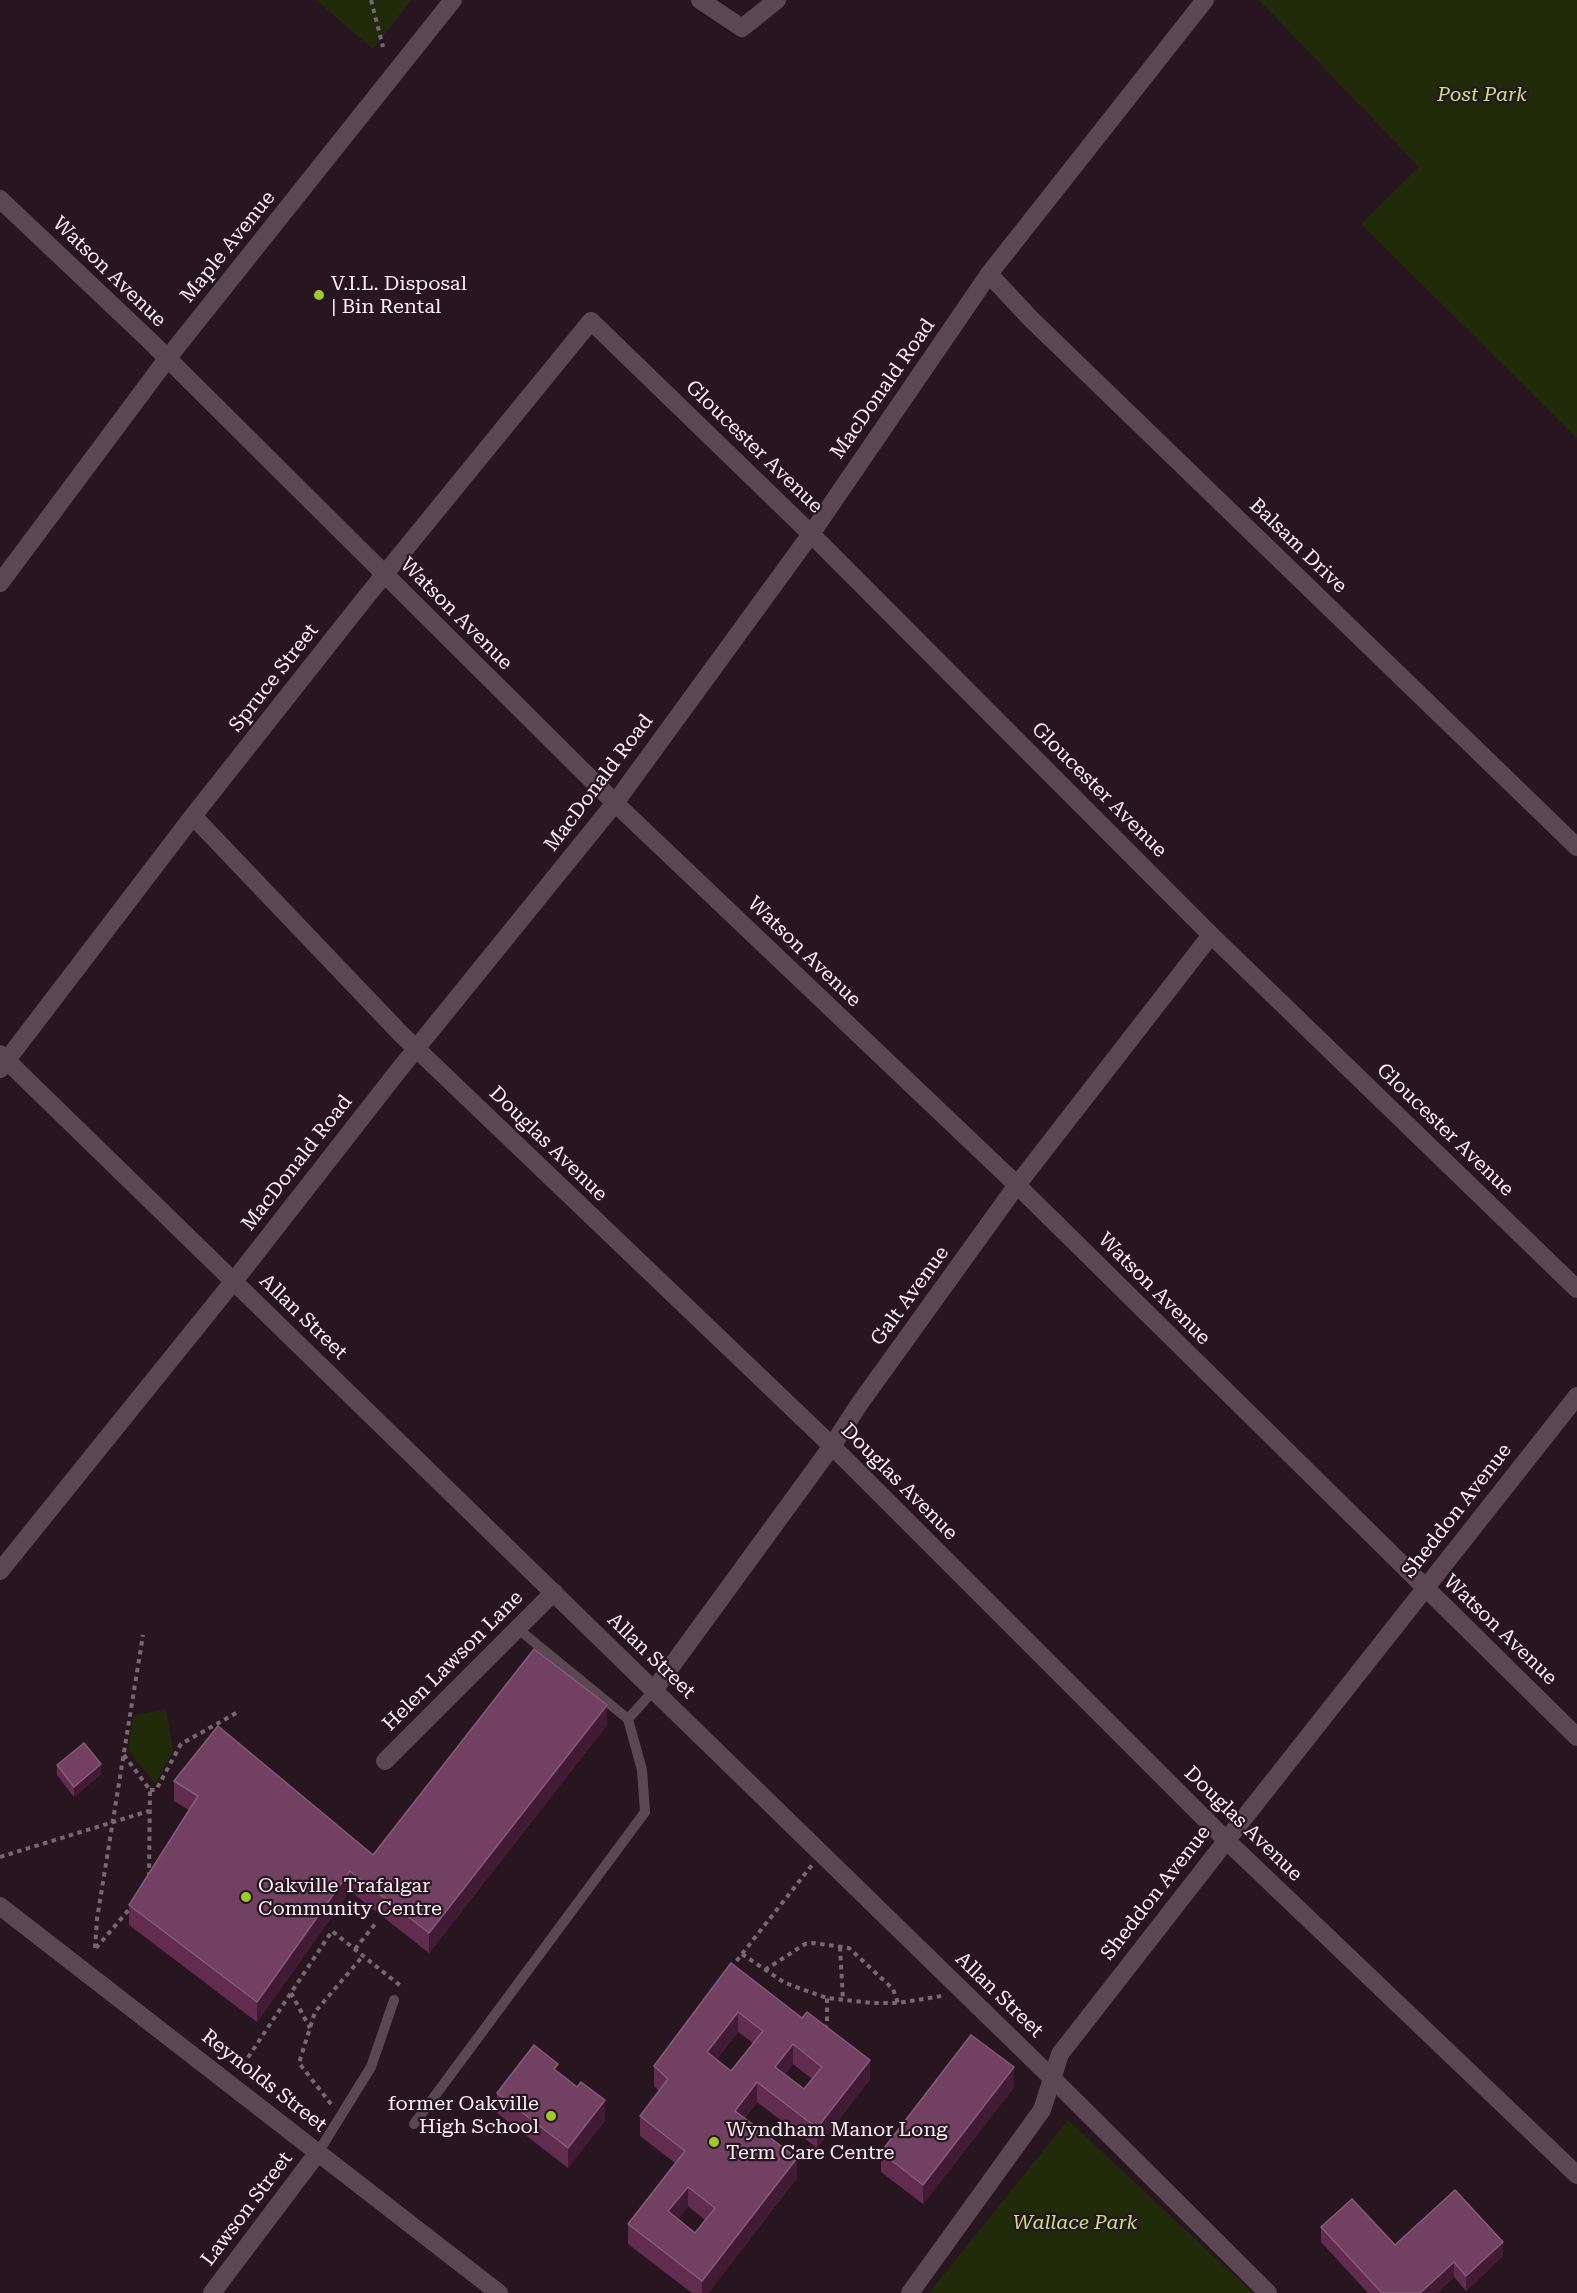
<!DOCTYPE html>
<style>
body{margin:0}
canvas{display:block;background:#271620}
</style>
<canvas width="1577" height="2293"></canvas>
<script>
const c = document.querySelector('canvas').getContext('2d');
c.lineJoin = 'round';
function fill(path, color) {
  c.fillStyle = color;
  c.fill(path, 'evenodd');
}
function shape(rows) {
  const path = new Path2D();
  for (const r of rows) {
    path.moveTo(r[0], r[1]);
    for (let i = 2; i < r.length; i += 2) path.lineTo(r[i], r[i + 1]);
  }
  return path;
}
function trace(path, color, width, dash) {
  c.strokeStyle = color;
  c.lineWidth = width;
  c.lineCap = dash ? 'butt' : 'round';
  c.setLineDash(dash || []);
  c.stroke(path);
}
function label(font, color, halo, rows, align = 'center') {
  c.font = font + ' "Roboto Serif",serif';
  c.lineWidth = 4.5;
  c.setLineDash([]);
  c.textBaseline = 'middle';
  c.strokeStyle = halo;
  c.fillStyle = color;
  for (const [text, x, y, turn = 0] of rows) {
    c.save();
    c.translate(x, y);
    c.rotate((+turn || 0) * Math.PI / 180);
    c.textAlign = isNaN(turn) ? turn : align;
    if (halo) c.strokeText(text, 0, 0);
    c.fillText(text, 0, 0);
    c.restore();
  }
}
const green = shape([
 [316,0,411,0,373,49],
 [1259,0,1577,0,1577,438,1361,224,1419,167],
 [166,1710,173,1751,155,1784,128,1750,134,1715],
 [1068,2120,1253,2293,929,2293]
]);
const path = shape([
 [371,0,383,47],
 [124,1755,150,1790,149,1878],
 [150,1790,156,1790,181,1744,238,1712],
 [0,1857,149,1811],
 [840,1947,843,2000],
 [95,1948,97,1919,143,1635],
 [96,1948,132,1906],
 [355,1949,375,1924],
 [742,1954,785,1983,827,1998,873,2003,898,2003,942,1996],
 [731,1968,812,1865],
 [765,1970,805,1944,813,1943,849,1948,893,1989,898,2003],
 [291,1993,310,2028],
 [824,2029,827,2025,827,1998],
 [243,2065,332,1931,402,1987],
 [331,2104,299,2063,315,2012,363,1956]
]);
const service = shape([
 [517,1628,628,1719],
 [414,2124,645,1812,642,1770,628,1719,654,1690],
 [319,2151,371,2067,394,2000]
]);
const minor = shape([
 [700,0,742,28,777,0],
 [0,199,149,340,615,803,1017,1185,1577,1737],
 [989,274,1030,318,1577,847],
 [0,583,167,359,453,0],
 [193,816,401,1034,832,1446,1226,1840,1577,2175],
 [0,1069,193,816,366,597,591,321,811,534,1211,935,1577,1289],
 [654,1690,832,1446,860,1403,1017,1185,1211,935],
 [385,1761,554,1592],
 [0,1906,499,2293],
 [212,2293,319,2151],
 [910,2293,1042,2110,1060,2054,1244,1818,1577,1396]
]);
const tertiary = shape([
 [0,1054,1052,2078,1268,2293],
 [0,1571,245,1267,398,1071,615,803,811,534,989,274,1205,0]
]);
const wall = shape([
 [607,1725,429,1953,350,1891,257,2022,129,1925,129,1905,189,1810,174,1801,174,1781,373,1855],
 [57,1765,101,1774,74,1797,57,1775],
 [731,1963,870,2079,817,2148,757,2102,745,2118,797,2178,708,2293,692,2293,628,2244,628,2224,675,2163,640,2136,640,2116,659,2091,654,2086,654,2066],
 [738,2032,753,2043,731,2071,716,2060],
 [793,2064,812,2079,804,2089,784,2075],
 [688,2206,705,2220,695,2233,678,2219],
 [558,2072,605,2120,568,2168,497,2113,497,2093],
 [1014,2087,923,2204,881,2172,881,2152],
 [1321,2227,1395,2245,1503,2256,1466,2291,1454,2277,1437,2293,1368,2293,1321,2242]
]);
const shadedWall = shape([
 [607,1705,607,1725,429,1953,429,1933],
 [101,1764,101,1774,74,1797,74,1787],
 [350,1871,350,1891,257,2022,257,2002],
 [738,2012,738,2032,707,2072,707,2052],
 [793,2044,793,2064,775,2087,775,2067],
 [870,2060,870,2079,817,2148,817,2128],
 [1014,2067,1014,2087,923,2204,923,2185],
 [757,2082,757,2102,735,2130,735,2111],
 [605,2100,605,2120,568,2168,568,2148],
 [797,2158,797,2178,708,2293,702,2293,702,2281],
 [688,2187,688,2206,668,2231,668,2211],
 [1503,2242,1503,2256,1466,2291,1466,2276],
 [1454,2262,1454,2277,1437,2293,1420,2293]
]);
const building = shape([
 [534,1649,607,1705,429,1933,350,1871,257,2002,129,1905,198,1796,174,1781,218,1726,373,1855,534,1649],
 [84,1743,101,1764,74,1787,57,1765,84,1743],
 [731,1963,802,2018,807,2012,870,2060,817,2128,757,2082,735,2111,797,2158,702,2281,628,2224,685,2151,640,2116,668,2079,654,2066,731,1963],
 [738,2012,763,2031,731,2071,707,2052,738,2012],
 [793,2044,822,2067,804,2089,775,2067,793,2044],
 [688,2187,715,2208,695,2233,668,2211,688,2187],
 [971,2035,1014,2067,923,2185,881,2152,971,2035],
 [534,2045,558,2064,554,2069,577,2087,581,2082,605,2100,568,2148,497,2093,534,2045],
 [1455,2190,1503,2242,1466,2276,1454,2262,1420,2293,1382,2293,1321,2227,1352,2199,1395,2245,1455,2190]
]);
const markers = [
 [319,295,6,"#9fca2d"],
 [246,1897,6,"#9fca2d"],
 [551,2116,6,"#9fca2d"],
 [714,2142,6,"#9fca2d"]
];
const parkNames = [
 ["Post Park",1482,95],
 ["Wallace Park",1075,2223]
];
const streetNames = [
 ["Maple Avenue",228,247,-51],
 ["Watson Avenue",109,272,44],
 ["MacDonald Road",883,389,-55],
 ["Gloucester Avenue",754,447,44],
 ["Balsam Drive",1298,546,44],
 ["Watson Avenue",456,614,45],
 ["Spruce Street",274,678,-52],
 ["MacDonald Road",599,783,-53],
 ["Gloucester Avenue",1099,790,45],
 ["Watson Avenue",804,952,44],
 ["Gloucester Avenue",1445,1130,44],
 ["Douglas Avenue",548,1144,44],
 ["MacDonald Road",297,1163,-52],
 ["Watson Avenue",1154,1289,45],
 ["Galt Avenue",910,1296,-54],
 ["Allan Street",303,1317,44],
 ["Douglas Avenue",899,1482,45],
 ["Sheddon Avenue",1457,1511,-52],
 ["Watson Avenue",1500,1630,44],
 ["Allan Street",651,1656,44],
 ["Helen Lawson Lane",453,1661,-45],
 ["Douglas Avenue",1243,1824,44],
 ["Sheddon Avenue",1156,1893,-52],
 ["Allan Street",999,1995,44],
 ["Reynolds Street",264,2081,38],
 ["Lawson Street",247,2209,-53]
];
const poiNames = [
 ["V.I.L. Disposal",331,284],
 ["| Bin Rental",331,307],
 ["Oakville Trafalgar",258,1886],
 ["Community Centre",258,1909],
 ["former Oakville",539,2104,"right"],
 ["High School",539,2127,"right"],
 ["Wyndham Manor Long",726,2130],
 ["Term Care Centre",726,2153]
];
fill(green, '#212b0a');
trace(path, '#766770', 4, [4.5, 4.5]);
trace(service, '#5b4752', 10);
trace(minor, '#5b4752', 18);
trace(tertiary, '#5b4752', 18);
fill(wall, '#612c4e');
fill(shadedWall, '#431a34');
fill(building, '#724060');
trace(building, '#875b77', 1.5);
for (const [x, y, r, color] of markers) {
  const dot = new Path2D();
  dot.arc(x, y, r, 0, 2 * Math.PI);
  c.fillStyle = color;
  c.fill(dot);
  trace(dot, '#271620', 2);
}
label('italic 20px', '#c2e383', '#271620', parkNames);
label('20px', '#faedf4', '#271620', streetNames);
label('20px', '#faedf4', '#271620', poiNames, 'left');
</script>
